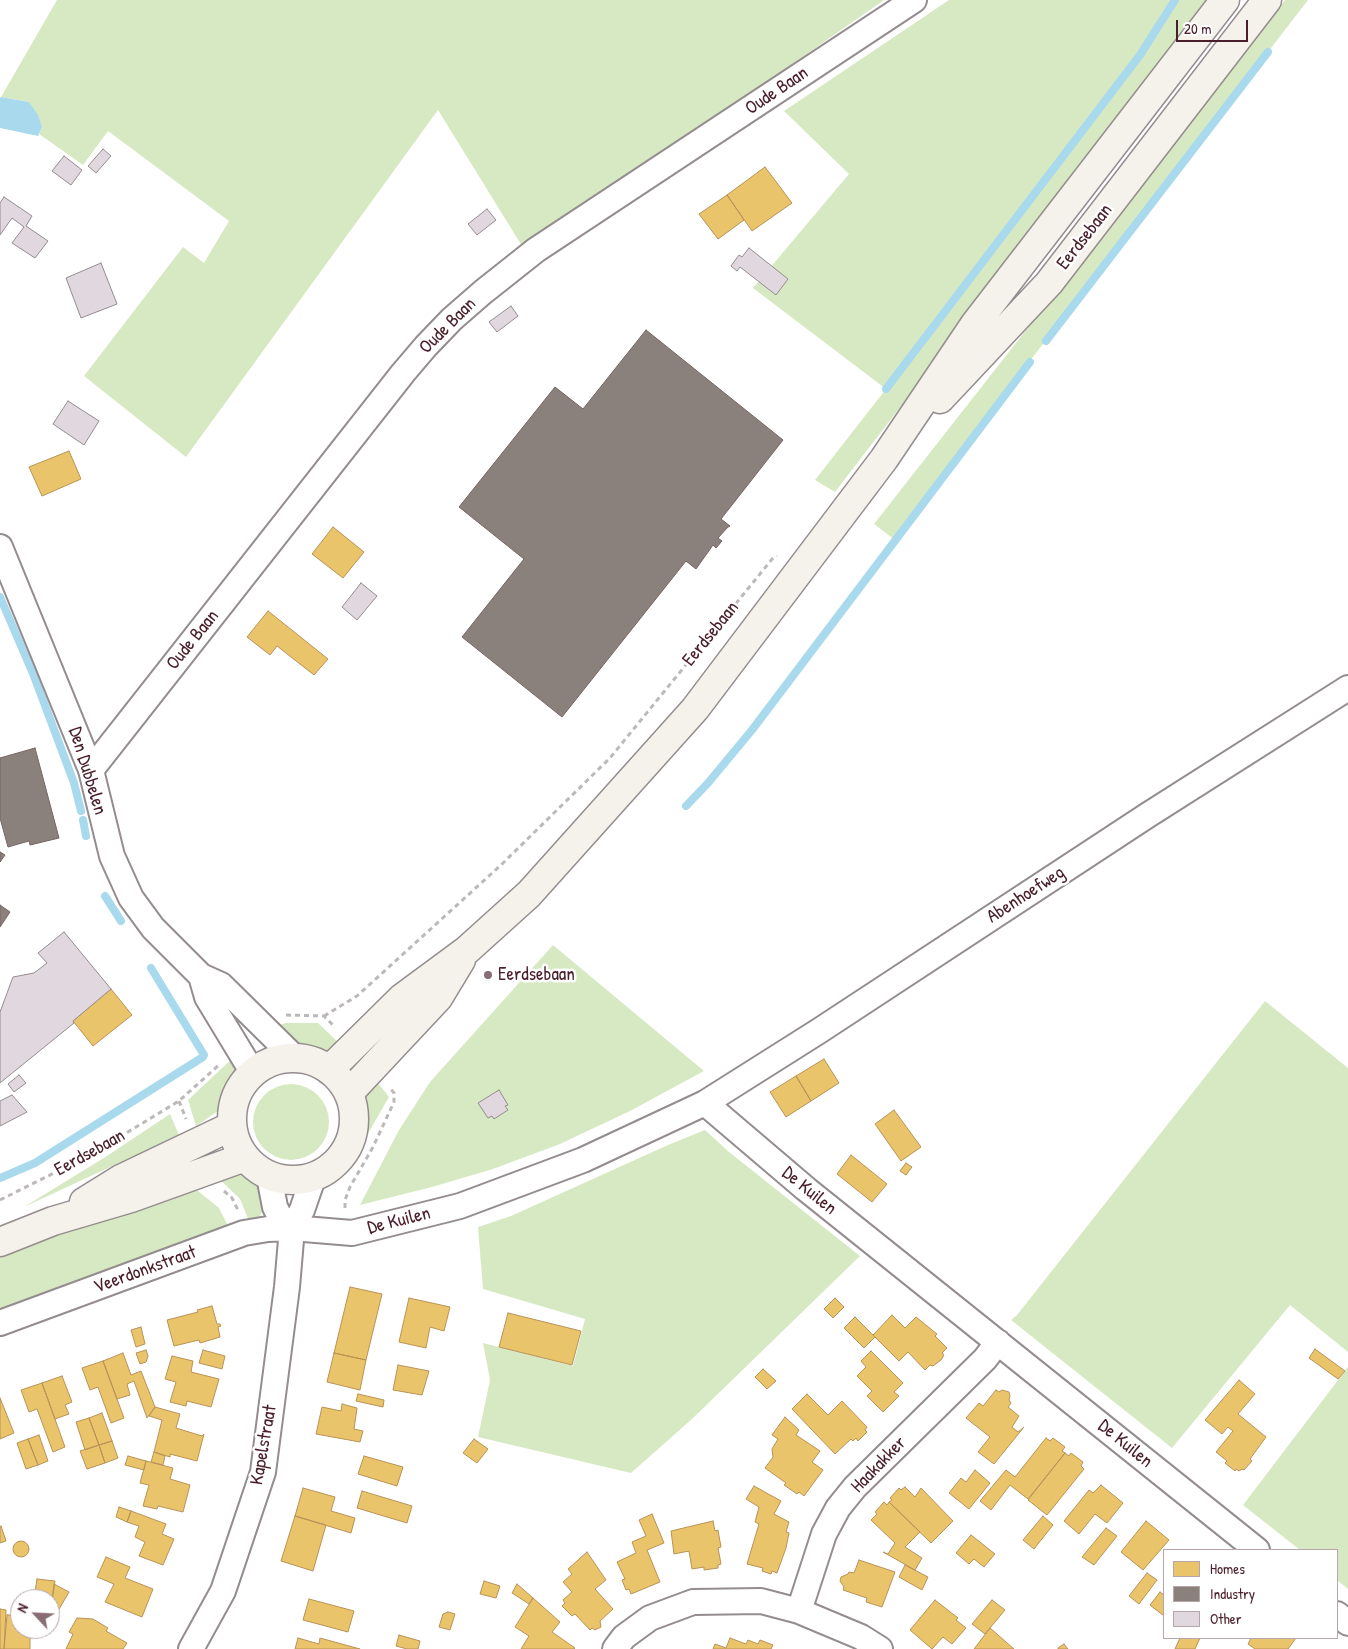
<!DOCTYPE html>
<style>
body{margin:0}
#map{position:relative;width:1348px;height:1649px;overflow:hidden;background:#fff;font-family:"Patrick Hand",sans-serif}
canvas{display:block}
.legend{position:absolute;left:1163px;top:1549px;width:175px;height:90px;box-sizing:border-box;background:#fff;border:1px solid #b7a5aa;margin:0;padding:6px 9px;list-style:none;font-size:15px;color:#4a1f2b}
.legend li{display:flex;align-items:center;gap:10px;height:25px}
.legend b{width:25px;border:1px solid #b7a5aa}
.north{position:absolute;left:10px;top:1589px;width:50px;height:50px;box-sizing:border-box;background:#fff;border:1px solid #b7a5aa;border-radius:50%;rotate:295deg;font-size:14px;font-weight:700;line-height:20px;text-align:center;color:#4a1f2b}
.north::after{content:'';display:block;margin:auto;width:18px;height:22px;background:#896d75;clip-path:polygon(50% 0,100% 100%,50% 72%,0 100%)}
.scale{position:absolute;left:1176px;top:20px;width:72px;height:22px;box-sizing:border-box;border:2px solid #4a1f2b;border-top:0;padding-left:6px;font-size:15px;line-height:18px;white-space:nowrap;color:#4a1f2b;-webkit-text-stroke:4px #fff;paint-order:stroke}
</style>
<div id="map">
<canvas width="1348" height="1649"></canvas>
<ul class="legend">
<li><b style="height:14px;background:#e9c46a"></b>Homes</li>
<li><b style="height:14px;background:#8a817c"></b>Industry</li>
<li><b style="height:14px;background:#e1d7de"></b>Other</li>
</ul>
<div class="north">N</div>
<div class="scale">20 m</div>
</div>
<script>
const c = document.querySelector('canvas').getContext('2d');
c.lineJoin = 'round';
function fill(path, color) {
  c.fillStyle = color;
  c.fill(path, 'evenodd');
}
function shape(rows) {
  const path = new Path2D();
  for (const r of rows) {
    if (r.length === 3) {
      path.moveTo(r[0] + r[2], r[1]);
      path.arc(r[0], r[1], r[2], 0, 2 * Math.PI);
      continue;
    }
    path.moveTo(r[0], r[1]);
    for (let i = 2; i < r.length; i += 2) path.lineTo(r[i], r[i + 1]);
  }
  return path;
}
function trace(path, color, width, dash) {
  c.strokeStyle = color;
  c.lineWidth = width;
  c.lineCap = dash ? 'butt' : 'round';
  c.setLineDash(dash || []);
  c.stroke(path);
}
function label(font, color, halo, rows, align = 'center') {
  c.font = font + ' "Patrick Hand",sans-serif';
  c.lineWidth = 5;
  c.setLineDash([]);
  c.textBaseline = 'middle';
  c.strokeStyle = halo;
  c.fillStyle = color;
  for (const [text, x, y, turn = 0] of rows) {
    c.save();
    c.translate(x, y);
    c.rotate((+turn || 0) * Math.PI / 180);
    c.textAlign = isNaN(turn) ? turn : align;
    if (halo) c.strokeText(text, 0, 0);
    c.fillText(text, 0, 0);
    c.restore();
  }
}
const green = shape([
 [57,0,884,0,728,109,547,228,522,246,438,110,186,457,84,376,183,247,204,263,229,221,108,131,83,165,39,134,42,127,29,102,1,97],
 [949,0,1213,0,835,492,815,480,886,389,753,288,849,174,784,111],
 [1285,0,1308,0,1026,366,895,540,874,524],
 [553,945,704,1071,630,1111,560,1144,493,1169,432,1187,360,1205,399,1130,430,1082],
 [1265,1001,1348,1068,1348,1352,1290,1305,1172,1448,1011,1320,1017,1315],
 [286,1023,318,1023,340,1044,324,1055,310,1050,300,1048,274,1027],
 [235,1056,237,1062,233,1079,226,1091,221,1109,196,1126,188,1100],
 [374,1078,389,1097,362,1144,366,1119,364,1104,361,1095],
 [291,1122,38],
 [170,1114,179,1135,24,1207,107,1156],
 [705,1130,729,1152,860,1256,692,1419,631,1473,478,1437,490,1380,483,1343,573,1366,585,1319,483,1289,478,1227,511,1216,668,1145],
 [242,1172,252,1181,264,1187,265,1202,260,1217,249,1221,240,1199,213,1173],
 [188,1183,219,1208,229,1228,0,1316,0,1257],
 [1348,1367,1348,1589,1337,1580,1337,1550,1300,1550,1243,1505]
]);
const water = shape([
 [1,97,29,102,38,115,42,127,38,136,0,128,0,98]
]);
const homes = shape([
 [765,167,792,203,752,231,727,195,765,167],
 [727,195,744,220,718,239,699,214,727,195],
 [69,451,81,479,42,496,29,467,69,451],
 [333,527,364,552,343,578,312,554,333,527],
 [268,611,328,659,314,675,277,646,270,655,247,637,268,611],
 [111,989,132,1015,93,1046,73,1021,111,989],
 [824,1059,839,1083,811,1101,796,1076,824,1059],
 [796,1076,811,1101,786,1117,770,1092,796,1076],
 [894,1110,921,1147,901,1161,875,1124,894,1110],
 [851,1155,887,1184,872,1202,837,1174,851,1155],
 [906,1163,912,1167,906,1175,900,1171,906,1163],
 [350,1287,382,1294,366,1360,334,1353,350,1287],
 [409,1298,450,1307,444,1331,430,1327,426,1348,399,1342,409,1298],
 [835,1298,844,1307,833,1318,824,1309,835,1298],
 [212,1306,217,1324,220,1324,221,1326,218,1327,220,1337,200,1343,199,1340,174,1346,167,1320,198,1312,197,1310,212,1306],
 [508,1313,581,1331,572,1365,499,1347,508,1313],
 [892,1315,905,1328,916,1317,937,1334,935,1336,947,1348,942,1353,944,1355,941,1360,933,1366,930,1365,925,1370,908,1352,899,1361,873,1335,892,1315],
 [855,1317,875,1337,864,1348,844,1328,855,1317],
 [141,1327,145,1344,136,1347,131,1330,141,1327],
 [1315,1349,1345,1371,1338,1379,1309,1358,1315,1349],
 [146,1350,148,1356,146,1362,140,1364,136,1353,146,1350],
 [203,1350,225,1356,222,1369,199,1363,203,1350],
 [871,1351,903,1383,894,1392,899,1396,883,1412,867,1396,872,1391,857,1376,866,1367,861,1361,871,1351],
 [123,1353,131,1375,141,1371,155,1407,147,1418,134,1381,127,1384,130,1395,117,1399,103,1361,123,1353],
 [334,1353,366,1360,360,1390,327,1382,334,1353],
 [172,1356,193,1361,191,1372,219,1379,211,1407,187,1401,186,1406,170,1402,176,1382,165,1379,172,1356],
 [103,1361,124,1418,111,1423,98,1387,90,1390,82,1368,103,1361],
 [398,1365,429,1371,422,1395,393,1390,398,1365],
 [763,1369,776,1381,767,1389,755,1377,763,1369],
 [62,1376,72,1402,65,1405,69,1414,55,1419,42,1383,62,1376],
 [1239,1380,1255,1394,1238,1414,1266,1437,1250,1459,1252,1461,1244,1470,1242,1469,1239,1471,1236,1469,1235,1471,1225,1463,1227,1461,1216,1452,1233,1431,1228,1427,1222,1434,1205,1420,1239,1380],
 [42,1383,65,1447,53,1452,37,1409,29,1412,21,1390,42,1383],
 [996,1390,999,1392,1002,1390,1009,1392,1010,1396,1009,1400,1011,1403,1008,1407,1019,1416,1012,1427,1018,1432,1024,1427,994,1464,978,1452,990,1437,966,1418,979,1403,983,1406,996,1390],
 [358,1394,384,1400,383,1407,356,1401,358,1394],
 [807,1394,828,1415,842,1401,867,1427,865,1430,867,1432,858,1441,856,1438,853,1441,851,1439,835,1454,792,1409,807,1394],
 [0,1398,14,1433,0,1439,0,1398],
 [342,1404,357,1408,354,1429,363,1431,360,1442,316,1434,322,1407,341,1411,342,1404],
 [155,1407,180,1414,176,1428,202,1436,204,1434,197,1461,170,1454,170,1457,154,1452,162,1420,149,1416,155,1407],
 [102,1413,112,1441,99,1445,89,1418,102,1413],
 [785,1417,799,1430,796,1435,820,1451,812,1462,823,1470,804,1496,799,1492,797,1494,784,1485,786,1483,765,1468,773,1457,772,1449,778,1439,772,1435,785,1417],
 [89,1418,99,1445,85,1450,76,1422,89,1418],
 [39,1435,48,1461,38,1465,28,1439,39,1435],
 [1046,1438,1050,1441,1053,1438,1065,1447,1062,1451,1065,1453,1028,1499,1010,1485,991,1510,980,1501,1006,1470,1015,1477,1046,1438],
 [28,1439,38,1465,26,1469,17,1443,28,1439],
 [474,1439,488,1449,477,1463,463,1453,474,1439],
 [112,1441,118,1458,105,1463,99,1445,112,1441],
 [99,1445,105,1463,87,1469,80,1451,99,1445],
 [154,1452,165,1456,163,1465,151,1462,154,1452],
 [1065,1453,1069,1456,1071,1453,1083,1462,1081,1466,1084,1469,1047,1515,1028,1500,1065,1453],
 [128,1456,146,1461,144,1470,125,1465,128,1456],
 [364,1456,403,1467,397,1486,358,1474,364,1456],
 [146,1461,173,1468,170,1479,190,1485,183,1512,158,1506,157,1509,143,1506,149,1485,140,1483,146,1461],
 [975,1470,990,1483,969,1509,949,1493,961,1478,966,1482,975,1470],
 [1101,1485,1123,1503,1107,1523,1095,1514,1079,1534,1064,1521,1089,1490,1093,1493,1101,1485],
 [754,1486,781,1501,774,1514,789,1522,786,1532,789,1533,786,1548,777,1573,772,1571,771,1574,762,1571,763,1568,747,1564,759,1524,755,1522,759,1507,746,1499,754,1486],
 [905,1487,915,1497,921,1488,953,1521,931,1543,889,1502,892,1500,890,1498,899,1488,901,1490,905,1487],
 [303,1488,335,1497,331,1511,355,1518,351,1533,295,1516,303,1488],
 [362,1491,412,1506,407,1523,357,1508,362,1491],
 [884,1502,887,1505,889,1502,920,1532,905,1547,922,1558,915,1570,883,1552,888,1554,895,1543,871,1520,877,1514,875,1512,884,1502],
 [119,1507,131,1511,127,1522,116,1517,119,1507],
 [131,1511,166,1524,162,1534,174,1539,163,1565,139,1556,145,1542,135,1537,139,1526,127,1522,131,1511],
 [652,1514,664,1543,647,1550,660,1582,631,1594,629,1589,626,1590,622,1580,625,1579,617,1562,636,1553,632,1542,646,1536,639,1520,652,1514],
 [295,1516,326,1525,313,1571,281,1561,295,1516],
 [1043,1516,1053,1525,1034,1549,1023,1540,1043,1516],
 [713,1521,715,1531,718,1530,721,1547,718,1548,721,1564,718,1565,718,1568,704,1570,704,1567,692,1569,689,1551,674,1554,671,1531,713,1521],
 [1146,1521,1169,1540,1143,1570,1121,1552,1146,1521],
 [1,1526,6,1541,0,1543,0,1527,1,1526],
 [1106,1528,1117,1536,1094,1565,1082,1557,1106,1528],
 [971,1535,995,1554,984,1567,974,1559,969,1564,956,1553,971,1535],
 [21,1549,8],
 [587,1552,606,1580,595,1589,613,1609,600,1621,601,1627,595,1630,592,1628,590,1630,575,1614,572,1616,562,1606,565,1603,563,1600,572,1592,563,1582,572,1574,568,1569,587,1552],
 [106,1557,130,1567,125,1578,153,1589,142,1617,105,1602,114,1584,97,1577,106,1557],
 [859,1560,895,1572,882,1607,866,1602,867,1598,843,1590,844,1587,840,1581,841,1577,848,1574,849,1572,854,1573,859,1560],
 [905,1565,928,1577,922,1590,899,1577,905,1565],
 [1147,1573,1157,1580,1139,1604,1129,1596,1147,1573],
 [37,1579,55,1581,50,1615,50,1599,34,1599,37,1579],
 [484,1581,500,1586,496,1598,480,1594,484,1581],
 [54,1584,69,1592,58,1611,51,1607,54,1584],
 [517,1584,533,1598,529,1604,512,1593,517,1584],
 [1160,1592,1164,1595,1164,1616,1150,1605,1160,1592],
 [533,1598,560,1622,552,1632,575,1648,574,1649,521,1649,529,1636,515,1627,533,1598],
 [309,1599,354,1611,348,1632,303,1620,309,1599],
 [935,1600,958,1618,956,1620,966,1628,952,1644,943,1637,932,1649,910,1630,935,1600],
 [992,1600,1005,1610,985,1634,972,1624,992,1600],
 [0,1609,6,1610,4,1649,0,1649,0,1609],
 [448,1612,455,1614,450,1630,439,1627,443,1614,448,1612],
 [7,1615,20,1615,20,1629,30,1629,30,1649,4,1649,7,1615],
 [77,1618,93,1619,108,1628,106,1631,127,1643,123,1649,66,1649,73,1634,69,1632,77,1618],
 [990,1628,1014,1649,974,1649,990,1628],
 [399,1635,420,1641,418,1649,407,1649,396,1646,399,1635],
 [298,1638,319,1644,320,1638,360,1649,295,1649,298,1638],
 [730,1638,746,1644,748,1640,758,1644,760,1640,773,1645,771,1649,713,1649,715,1644,726,1648,730,1638],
 [1180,1638,1200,1638,1195,1649,1175,1649,1180,1638],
 [1251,1638,1296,1638,1288,1649,1255,1649,1248,1644,1251,1638],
 [1064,1644,1068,1649,1058,1649,1058,1648,1064,1644]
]);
const industry = shape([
 [646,330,783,440,721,519,730,526,728,527,718,538,722,541,716,548,713,545,696,569,686,561,562,717,462,637,524,559,459,507,555,387,583,409,646,330],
 [35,748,59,838,30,845,29,841,8,847,0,818,0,758,35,748],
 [0,852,5,855,0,862,0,852],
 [0,905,10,912,0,927,0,905]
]);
const stream = shape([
 [1046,341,1268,52],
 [886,389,1140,55,1175,0],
 [0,597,34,676,74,783,81,811],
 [686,806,708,783,752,730,1030,362],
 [83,820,86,836],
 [105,896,121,921],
 [0,1178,35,1163,203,1057,204,1055,151,968]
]);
const building = shape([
 [103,149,111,156,96,173,88,166,103,149],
 [64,156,82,170,71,185,52,171,64,156],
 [4,197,32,216,26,226,48,241,35,258,12,243,24,227,12,218,0,235,0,203,4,197],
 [487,209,496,220,477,235,468,224,487,209],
 [749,248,788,279,776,295,740,267,737,271,731,266,739,255,742,257,749,248],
 [101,263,117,304,81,318,66,278,101,263],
 [511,306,518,316,497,332,489,322,511,306],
 [68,401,99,421,84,445,53,424,68,401],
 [361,583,377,596,357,620,342,607,361,583],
 [64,932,111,989,73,1021,74,1023,0,1083,0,1012,13,977,34,973,47,963,38,953,64,932],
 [19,1075,26,1083,14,1092,8,1084,19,1075],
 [499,1090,508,1105,505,1106,508,1110,494,1119,492,1116,488,1118,478,1103,499,1090],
 [12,1095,27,1112,0,1126,0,1101,12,1095]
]);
const path = shape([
 [286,1015,324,1016,335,1027],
 [324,1016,357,996,501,865,610,758,773,558,777,556],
 [179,1101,186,1119],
 [224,1191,232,1198,238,1210],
 [0,1200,90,1155,179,1101,220,1064],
 [345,1208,345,1200,350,1187,373,1147,394,1102,394,1093,390,1088]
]);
const minor = shape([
 [0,547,91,770,112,856,131,898,153,928,201,976,221,985,295,1058],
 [91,770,403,373,426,346,452,319,483,292,536,250,914,0],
 [201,976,207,997,253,1073],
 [705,1103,806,1189,1257,1550],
 [269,1176,275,1207,282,1221,292,1228],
 [0,1323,244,1233,268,1229,292,1228,352,1233,460,1206,583,1160,705,1103,819,1031,1148,815,1348,688],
 [799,1611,824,1534,838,1508,855,1487,985,1359,998,1342],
 [1337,1614,1348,1623],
 [191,1649,223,1591,263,1472,287,1287,292,1228,302,1210,313,1178],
 [615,1649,624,1637,650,1618,693,1602,761,1601,799,1611,861,1637,880,1649]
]);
const major = shape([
 [940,399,1049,283,1267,0],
 [293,1119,61],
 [329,1070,402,998,467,950,529,894,695,709,884,459,975,324,1225,0],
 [349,1093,438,998,461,960],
 [84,1202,121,1179,232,1126],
 [0,1242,53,1221,131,1198,245,1157]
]);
const markers = [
 [488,975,5,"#896d75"]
];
const streetNames = [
 ["Oude Baan",777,91,-34],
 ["Eerdsebaan",1085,237,-52],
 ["Oude Baan",448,326,-45],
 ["Eerdsebaan",711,634,-51],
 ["Oude Baan",193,640,-51],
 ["Den Dubbelen",87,771,73],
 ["Abenhoefweg",1026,895,-33],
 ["Eerdsebaan",90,1153,-29],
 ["De Kuilen",809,1191,39],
 ["De Kuilen",399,1221,-14],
 ["Veerdonkstraat",145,1270,-20],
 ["De Kuilen",1125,1444,39],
 ["Kapelstraat",264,1445,-80],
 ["Haakakker",879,1465,-46]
];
const poiNames = [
 ["Eerdsebaan",498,975]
];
fill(green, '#d7e9c2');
fill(water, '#a9d9ed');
fill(homes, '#e9c46a');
trace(homes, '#b99257', 1);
fill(industry, '#8a817c');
trace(industry, '#776464', 1);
trace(stream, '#a9d9ed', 8);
fill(building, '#e1d7de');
trace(building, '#948c8e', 1);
trace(minor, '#948c8e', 28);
trace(major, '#948c8e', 31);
trace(path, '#bdb8b9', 3, [5, 4]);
trace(minor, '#fff', 24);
trace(major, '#f5f1eb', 28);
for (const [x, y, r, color] of markers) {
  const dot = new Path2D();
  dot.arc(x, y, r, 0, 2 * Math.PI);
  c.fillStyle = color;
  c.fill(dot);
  trace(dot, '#fff', 2);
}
label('19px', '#4a1f2b', '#fff', streetNames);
label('19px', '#4a1f2b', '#fff', poiNames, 'left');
</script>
